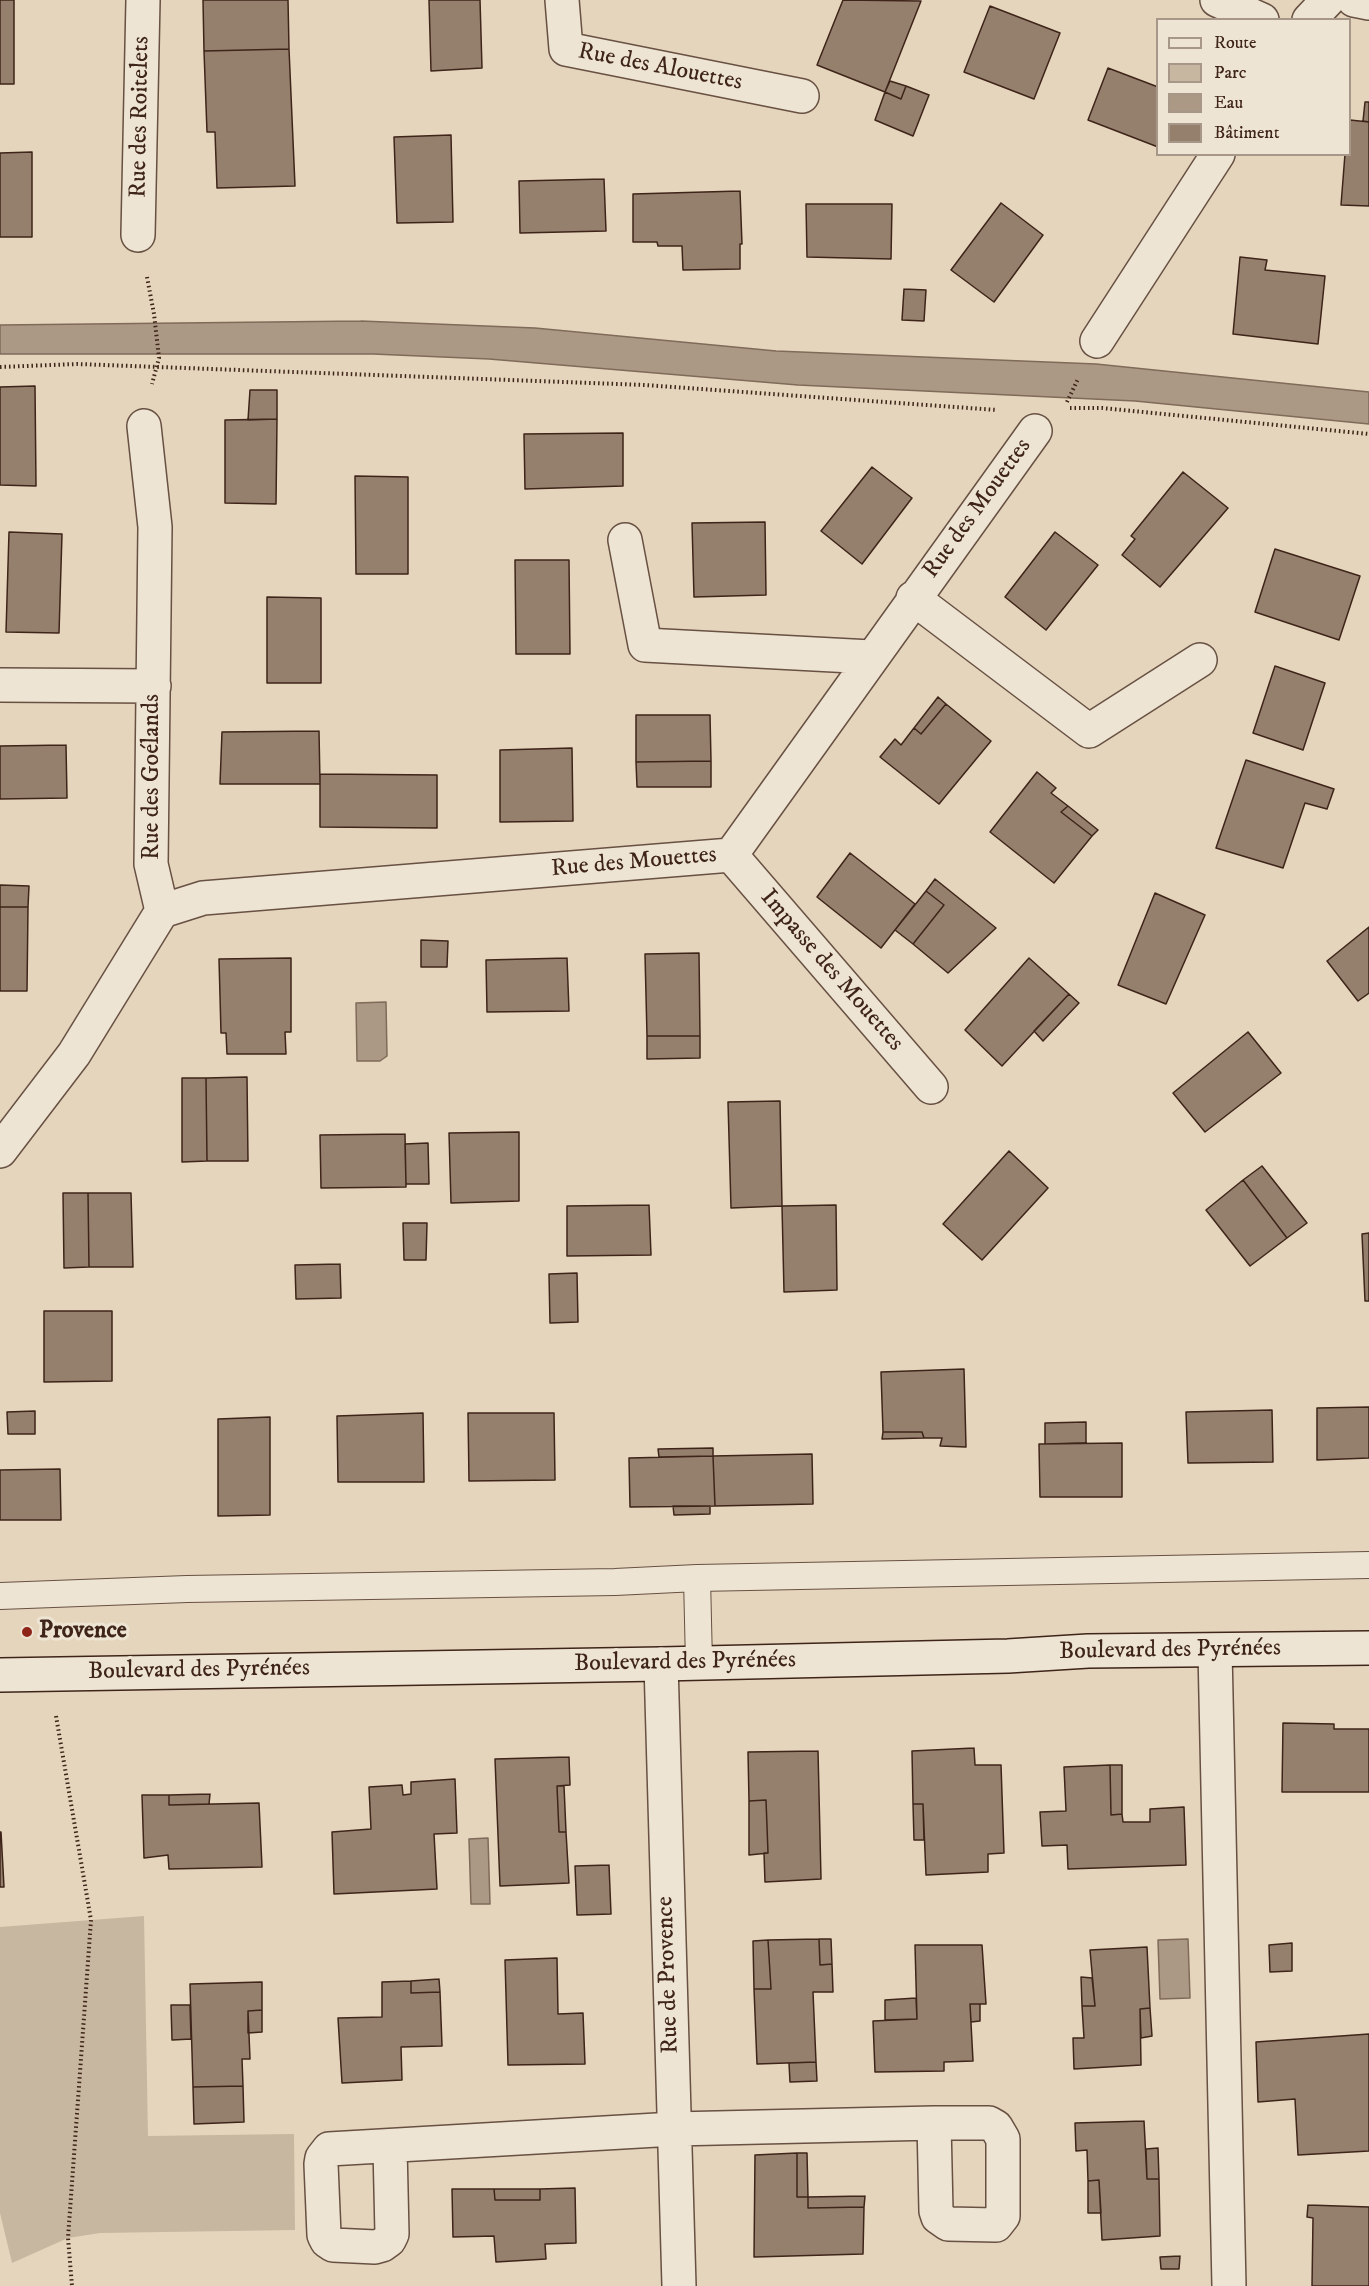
<!DOCTYPE html>
<meta charset="utf-8">
<style>
body{margin:0}
#map{position:relative;width:1369px;height:2286px;overflow:hidden;background:#e4d5bc;font-family:"IM FELL DW Pica",serif}
canvas{display:block}
.legend{position:absolute;left:1156px;top:18px;width:195px;height:138px;box-sizing:border-box;background:#ede4d3;border:2px solid #a79789;margin:0;padding:8px 10px;list-style:none;font-size:18px;color:#3f2419}
.legend li{display:flex;align-items:center;gap:12px;height:30px}
.legend b{width:30px;border:2px solid #a79789}
</style>
<div id="map">
<canvas width="1369" height="2286"></canvas>
<ul class="legend">
<li><b style="height:8px;background:#ede4d3"></b>Route</li>
<li><b style="height:16px;background:#c8b7a0"></b>Parc</li>
<li><b style="height:16px;background:#ac9985"></b>Eau</li>
<li><b style="height:16px;background:#95806e"></b>Bâtiment</li>
</ul>
</div>
<script>
const c = document.querySelector('canvas').getContext('2d');
c.lineJoin = 'round';
function fill(path, color) {
  c.fillStyle = color;
  c.fill(path, 'evenodd');
}
function shape(rows) {
  const path = new Path2D();
  for (const r of rows) {
    path.moveTo(r[0], r[1]);
    for (let i = 2; i < r.length; i += 2) path.lineTo(r[i], r[i + 1]);
  }
  return path;
}
function trace(path, color, width, dash) {
  c.strokeStyle = color;
  c.lineWidth = width;
  c.lineCap = dash ? 'butt' : 'round';
  c.setLineDash(dash || []);
  c.stroke(path);
}
function label(font, color, halo, rows, align = 'center') {
  c.font = font + ' "IM FELL DW Pica",serif';
  c.lineWidth = 6;
  c.setLineDash([]);
  c.textBaseline = 'middle';
  c.strokeStyle = halo;
  c.fillStyle = color;
  for (const [text, x, y, turn = 0] of rows) {
    c.save();
    c.translate(x, y);
    c.rotate((+turn || 0) * Math.PI / 180);
    c.textAlign = isNaN(turn) ? turn : align;
    if (halo) c.strokeText(text, 0, 0);
    c.fillText(text, 0, 0);
    c.restore();
  }
}
const green = shape([
 [144,1916,148,2136,294,2134,295,2230,100,2233,68,2238,12,2263,0,2213,0,1927]
]);
const water = shape([
 [361,321,535,328,776,351,1096,364,1369,392,1369,424,1135,401,798,385,489,359,373,354,0,354,0,325,361,321],
 [386,1002,387,1056,380,1061,357,1061,356,1003,386,1002],
 [488,1838,490,1904,471,1904,469,1839,488,1838],
 [1188,1939,1190,1998,1160,1999,1158,1940,1188,1939]
]);
const building = shape([
 [0,0,14,0,14,84,0,84,0,0],
 [203,0,288,0,289,49,204,51,203,0],
 [429,0,480,0,482,68,431,71,429,0],
 [843,0,921,1,885,92,817,65,843,0],
 [990,6,1060,33,1034,99,964,72,990,6],
 [289,49,295,186,217,188,215,132,207,132,204,51,289,49],
 [1108,68,1158,87,1158,147,1088,120,1108,68],
 [890,81,906,86,901,99,885,92,890,81],
 [906,86,929,95,913,136,875,120,885,92,901,99,906,86],
 [1365,102,1369,102,1369,122,1363,121,1365,102],
 [1350,120,1369,122,1369,206,1341,205,1345,154,1350,154,1350,120],
 [451,135,453,222,397,223,394,137,451,135],
 [32,152,32,237,0,237,0,153,32,152],
 [604,179,606,231,520,233,519,181,604,179],
 [740,191,742,244,740,244,740,269,683,270,682,246,658,246,657,242,633,242,633,194,740,191],
 [1001,203,1043,235,994,302,951,270,1001,203],
 [806,204,892,204,891,259,807,257,806,204],
 [1240,257,1267,260,1265,270,1325,276,1318,344,1233,334,1240,257],
 [904,289,926,290,924,321,902,320,904,289],
 [35,386,36,486,0,485,0,387,35,386],
 [250,390,277,390,277,419,248,420,250,390],
 [277,419,276,504,225,503,225,420,277,419],
 [623,433,623,486,525,489,524,434,623,433],
 [872,467,912,498,862,564,821,531,872,467],
 [1183,472,1228,508,1160,587,1122,555,1135,539,1131,536,1183,472],
 [355,476,408,477,408,574,356,574,355,476],
 [765,522,766,595,694,597,692,523,765,522],
 [9,532,62,534,59,633,6,632,9,532],
 [1055,532,1098,565,1046,630,1005,597,1055,532],
 [1275,549,1360,576,1339,640,1255,612,1275,549],
 [515,560,569,560,570,654,516,654,515,560],
 [267,597,321,598,321,683,267,683,267,597],
 [1275,666,1325,683,1303,750,1253,733,1275,666],
 [938,697,946,704,921,734,914,728,938,697],
 [946,704,991,741,939,804,880,757,895,739,901,745,914,728,921,734,946,704],
 [636,715,710,715,711,761,636,762,636,715],
 [319,731,320,784,220,784,222,732,319,731],
 [66,745,67,798,0,799,0,746,66,745],
 [572,748,573,821,500,822,500,750,572,748],
 [1246,760,1334,789,1327,809,1305,803,1283,868,1216,848,1246,760],
 [711,761,711,787,637,787,636,762,711,761],
 [1037,772,1056,788,1051,793,1068,806,1061,812,1092,836,1054,883,990,832,1037,772],
 [320,774,437,775,437,828,320,827,320,774],
 [1068,806,1098,830,1092,836,1061,812,1068,806],
 [850,853,915,904,881,948,817,897,850,853],
 [935,879,996,928,948,973,913,944,944,905,926,891,935,879],
 [0,885,29,886,28,907,0,907,0,885],
 [926,891,944,905,913,944,895,930,926,891],
 [1155,893,1205,915,1166,1004,1118,985,1155,893],
 [0,907,28,907,27,991,0,991,0,907],
 [1369,927,1369,993,1358,1001,1327,961,1369,927],
 [421,940,448,941,447,967,421,967,421,940],
 [699,953,700,1036,647,1036,645,954,699,953],
 [291,958,291,1032,285,1032,286,1054,227,1054,226,1033,221,1033,219,959,291,958],
 [567,958,569,1011,487,1012,486,960,567,958],
 [1029,958,1069,994,1002,1066,965,1030,1029,958],
 [1069,994,1079,1003,1043,1041,1034,1031,1069,994],
 [1248,1032,1281,1073,1205,1132,1173,1093,1248,1032],
 [647,1036,700,1036,700,1058,647,1059,647,1036],
 [247,1077,248,1161,207,1161,206,1078,247,1077],
 [182,1078,206,1078,207,1161,182,1162,182,1078],
 [780,1101,782,1206,731,1208,728,1102,780,1101],
 [519,1132,519,1201,451,1203,449,1133,519,1132],
 [405,1134,406,1187,321,1188,320,1135,405,1134],
 [428,1143,429,1184,406,1184,405,1144,428,1143],
 [1009,1151,1048,1188,982,1260,943,1224,1009,1151],
 [1262,1166,1307,1223,1287,1238,1243,1180,1262,1166],
 [1243,1180,1287,1238,1250,1266,1206,1210,1243,1180],
 [63,1193,88,1193,89,1267,64,1268,63,1193],
 [88,1193,131,1193,133,1267,89,1267,88,1193],
 [649,1205,651,1255,567,1256,567,1206,649,1205],
 [836,1205,837,1290,784,1292,782,1206,836,1205],
 [403,1223,427,1223,426,1260,404,1260,403,1223],
 [1369,1233,1369,1301,1365,1301,1362,1234,1369,1233],
 [340,1264,341,1298,296,1299,295,1265,340,1264],
 [577,1273,578,1322,550,1323,549,1274,577,1273],
 [44,1311,112,1311,112,1381,44,1382,44,1311],
 [964,1369,966,1447,940,1446,942,1438,924,1438,922,1432,883,1432,881,1372,964,1369],
 [1369,1407,1369,1458,1317,1460,1317,1408,1369,1407],
 [1272,1410,1273,1462,1188,1463,1186,1412,1272,1410],
 [35,1411,35,1434,8,1434,7,1412,35,1411],
 [423,1413,424,1482,338,1482,337,1416,423,1413],
 [468,1413,554,1413,555,1480,469,1481,468,1413],
 [270,1417,270,1515,218,1516,218,1419,270,1417],
 [1086,1422,1086,1443,1045,1444,1045,1423,1086,1422],
 [883,1432,922,1432,924,1438,882,1439,883,1432],
 [1122,1443,1122,1497,1040,1497,1039,1444,1122,1443],
 [713,1448,713,1456,659,1457,658,1449,713,1448],
 [812,1454,813,1504,715,1506,713,1456,812,1454],
 [713,1456,715,1506,630,1507,629,1458,713,1456],
 [60,1469,61,1520,0,1520,0,1470,60,1469],
 [673,1506,710,1506,710,1514,674,1515,673,1506],
 [1283,1723,1334,1724,1334,1729,1369,1729,1369,1792,1282,1792,1283,1723],
 [974,1748,975,1765,1001,1765,1004,1853,988,1854,988,1872,926,1875,923,1804,913,1804,912,1751,974,1748],
 [818,1751,821,1879,765,1882,764,1853,768,1853,766,1800,749,1801,748,1752,818,1751],
 [569,1757,570,1785,557,1786,559,1832,566,1832,569,1883,500,1886,495,1759,569,1757],
 [1110,1765,1122,1765,1122,1814,1111,1815,1110,1765],
 [1110,1765,1111,1815,1122,1814,1123,1822,1150,1822,1150,1809,1184,1807,1186,1865,1068,1869,1067,1845,1042,1846,1040,1812,1066,1811,1064,1767,1110,1765],
 [455,1779,457,1833,434,1834,437,1889,334,1894,332,1832,371,1829,369,1787,402,1785,403,1795,411,1794,411,1782,455,1779],
 [557,1786,564,1786,566,1832,559,1832,557,1786],
 [210,1794,209,1804,169,1805,169,1795,210,1794],
 [142,1795,169,1795,169,1805,259,1803,262,1867,169,1869,168,1855,144,1858,142,1795],
 [766,1800,768,1853,749,1855,749,1801,766,1800],
 [913,1804,923,1804,924,1840,914,1840,913,1804],
 [0,1832,1,1832,4,1887,0,1887,0,1832],
 [609,1865,611,1914,577,1915,575,1866,609,1865],
 [819,1939,831,1939,832,1964,820,1965,819,1939],
 [819,1939,820,1965,832,1964,833,1992,813,1992,816,2062,757,2064,754,1989,771,1989,768,1940,819,1939],
 [768,1940,771,1989,754,1989,753,1941,768,1940],
 [1292,1943,1292,1971,1270,1972,1269,1945,1292,1943],
 [915,1945,982,1945,986,2004,970,2004,973,2061,944,2062,944,2071,875,2072,873,2021,917,2019,915,1945],
 [1147,1947,1150,2008,1140,2009,1141,2065,1074,2069,1073,2038,1084,2038,1082,2006,1095,2006,1090,1950,1147,1947],
 [557,1958,558,2014,583,2013,585,2064,508,2065,505,1960,557,1958],
 [1081,1977,1092,1978,1095,2006,1082,2006,1081,1977],
 [439,1979,440,1992,411,1993,411,1981,439,1979],
 [411,1981,411,1993,440,1992,442,2046,401,2047,402,2080,342,2083,338,2018,382,2017,382,1982,411,1981],
 [262,1982,262,2010,248,2011,250,2059,242,2059,243,2086,193,2087,190,1984,262,1982],
 [916,1998,917,2019,885,2020,885,2000,916,1998],
 [970,2004,980,2004,980,2021,971,2022,970,2004],
 [171,2005,190,2005,191,2039,172,2040,171,2005],
 [1150,2008,1152,2036,1141,2038,1140,2009,1150,2008],
 [262,2010,262,2032,248,2033,248,2011,262,2010],
 [1369,2034,1369,2151,1298,2155,1295,2099,1258,2102,1256,2042,1369,2034],
 [816,2062,817,2081,790,2082,789,2063,816,2062],
 [243,2086,244,2122,194,2124,193,2087,243,2086],
 [1144,2121,1147,2179,1159,2179,1160,2236,1102,2240,1099,2180,1088,2181,1087,2150,1076,2151,1075,2123,1144,2121],
 [1158,2148,1159,2179,1147,2179,1146,2149,1158,2148],
 [797,2153,807,2153,808,2197,797,2197,797,2153],
 [797,2153,797,2197,808,2197,808,2208,864,2207,863,2254,754,2257,755,2155,797,2153],
 [1099,2180,1101,2213,1088,2213,1088,2181,1099,2180],
 [575,2188,576,2243,545,2244,546,2259,496,2262,494,2236,453,2237,452,2189,494,2189,495,2200,540,2200,540,2189,575,2188],
 [494,2189,540,2189,540,2200,495,2200,494,2189],
 [865,2196,864,2207,808,2208,808,2197,865,2196],
 [1308,2205,1369,2207,1369,2286,1312,2286,1313,2218,1307,2217,1308,2205],
 [1180,2256,1179,2269,1161,2269,1160,2257,1180,2256]
]);
const path = shape([
 [147,277,154,314,159,358,152,384],
 [0,367,77,364,645,385,997,410],
 [1067,402,1078,379],
 [1070,408,1102,408,1369,434],
 [56,1716,91,1920,68,2238,72,2286]
]);
const lane = shape([
 [697,1578,699,1663],
 [0,1596,187,1589,615,1582,697,1578,1369,1565]
]);
const street = shape([
 [562,0,566,49,802,96],
 [1217,0,1262,20],
 [1354,0,1369,3],
 [1309,20,1328,0],
 [138,235,143,0],
 [1097,341,1218,154],
 [625,540,645,645,871,657],
 [913,598,1089,731,1200,660],
 [0,685,154,686],
 [731,855,931,1087],
 [162,911,203,898,731,855,1035,431],
 [0,1151,74,1054,162,911,151,864,155,527,144,426],
 [1215,1651,1229,2286],
 [661,1664,679,2286],
 [390,2147,392,2234,389,2240,382,2245,375,2247,333,2245,327,2241,324,2235,321,2164,322,2158,329,2149,674,2129,934,2123,989,2123,996,2127,1003,2139,1003,2216,996,2225,948,2224,938,2217,936,2211,934,2123]
]);
const secondary = shape([
 [0,1675,661,1664,1008,1656,1088,1651,1369,1648]
]);
const markers = [
 [27,1632,6,"#8f2418"]
];
const streetNames = [
 ["Rue des Alouettes",660,68,11],
 ["Rue des Roitelets",141,117,-89],
 ["Rue des Mouettes",978,509,-54],
 ["Rue des Goélands",153,777,-90],
 ["Rue des Mouettes",634,863,-5],
 ["Impasse des Mouettes",831,971,49],
 ["Boulevard des Pyrénées",1170,1651,-1],
 ["Boulevard des Pyrénées",685,1663,-1],
 ["Boulevard des Pyrénées",199,1671,-1],
 ["Rue de Provence",669,1975,-92]
];
const poiNames = [
 ["Provence",39,1632]
];
fill(green, '#c8b7a0');
fill(water, '#ac9985');
trace(water, '#806a5a', 1.5);
fill(building, '#95806e');
trace(building, '#3f2419', 1.5);
trace(lane, '#685042', 28);
trace(street, '#685042', 36);
trace(secondary, '#3f2419', 36);
trace(path, '#3f2419', 4, [1.5, 3]);
trace(lane, '#ede4d3', 26);
trace(street, '#ede4d3', 33);
trace(secondary, '#ede4d3', 33);
for (const [x, y, r, color] of markers) {
  const dot = new Path2D();
  dot.arc(x, y, r, 0, 2 * Math.PI);
  c.fillStyle = color;
  c.fill(dot);
  trace(dot, '#ede4d3', 2);
}
label('24px', '#3f2419', '#ede4d3', streetNames);
label('bold 24px', '#3f2419', '#ede4d3', poiNames, 'left');
</script>
